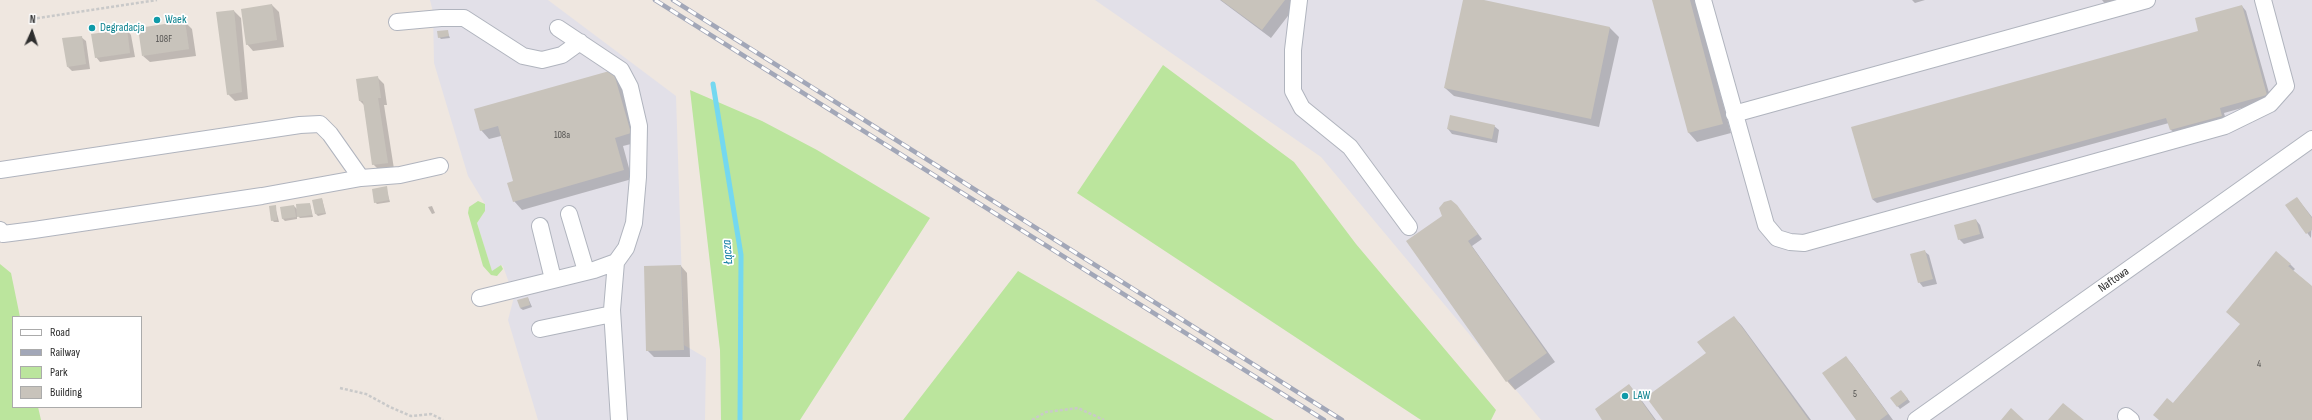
<!DOCTYPE html>
<meta charset="utf-8">
<style>
body{margin:0}
#map{position:relative;width:2312px;height:420px;overflow:hidden;background:#efe7e0;font-family:"Sofia Sans Condensed",sans-serif}
canvas{display:block}
.legend{position:absolute;left:12px;top:316px;width:130px;height:92px;box-sizing:border-box;background:#fff;border:1px solid #ababab;margin:0;padding:5px 7px;list-style:none;font-size:12px;color:#2e2e2e}
.legend li{display:flex;align-items:center;gap:8px;height:20px}
.legend b{width:20px;border:1px solid #ababab}
.north{position:absolute;left:12px;top:12px;width:40px;height:40px;-webkit-text-stroke:3px #fff;paint-order:stroke;rotate:3deg;font-size:11px;font-weight:700;line-height:16px;text-align:center;color:#2e2e2e}
.north::after{content:'';display:block;margin:auto;width:14px;height:18px;background:#2e2e2e;clip-path:polygon(50% 0,100% 100%,50% 72%,0 100%)}
</style>
<div id="map">
<canvas width="2312" height="420"></canvas>
<ul class="legend">
<li><b style="height:5px;background:#fff"></b>Road</li>
<li><b style="height:5px;background:#a2a7b8"></b>Railway</li>
<li><b style="height:11px;background:#bbe59d"></b>Park</li>
<li><b style="height:11px;background:#c8c3bb"></b>Building</li>
</ul>
<div class="north">N</div>
</div>
<script>
const c = document.querySelector('canvas').getContext('2d');
c.lineJoin = 'round';
function fill(path, color) {
  c.fillStyle = color;
  c.fill(path, 'evenodd');
}
function shape(rows) {
  const path = new Path2D();
  for (const r of rows) {
    path.moveTo(r[0], r[1]);
    for (let i = 2; i < r.length; i += 2) path.lineTo(r[i], r[i + 1]);
  }
  return path;
}
function trace(path, color, width, dash) {
  c.strokeStyle = color;
  c.lineWidth = width;
  c.lineCap = dash ? 'butt' : 'round';
  c.setLineDash(dash || []);
  c.stroke(path);
}
function label(font, color, halo, rows, align = 'center') {
  c.font = font + ' "Sofia Sans Condensed",sans-serif';
  c.lineWidth = 3.5;
  c.setLineDash([]);
  c.textBaseline = 'middle';
  c.strokeStyle = halo;
  c.fillStyle = color;
  for (const [text, x, y, turn = 0] of rows) {
    c.save();
    c.translate(x, y);
    c.rotate((+turn || 0) * Math.PI / 180);
    c.textAlign = isNaN(turn) ? turn : align;
    if (halo) c.strokeText(text, 0, 0);
    c.fillText(text, 0, 0);
    c.restore();
  }
}
const industrial = shape([
 [430,0,548,0,676,96,684,345,706,358,705,420,538,420,508,320,514,297,503,266,501,265,492,272,477,223,485,211,485,204,468,176,434,63,433,12],
 [1095,0,2312,0,2312,420,1541,420,1321,157]
]);
const green = shape([
 [1163,65,1294,162,1356,244,1496,410,1491,420,1421,420,1077,193],
 [690,90,762,121,817,150,930,218,800,420,721,420,720,350],
 [478,201,485,204,485,211,477,223,492,271,501,265,503,269,497,276,491,275,483,266,468,213,469,207],
 [0,264,11,273,20,317,13,317,13,407,38,407,41,420,0,420],
 [1018,271,1274,420,903,420]
]);
const shadow = shape([
 [1220,0,1294,0,1294,8,1271,38],
 [1464,0,1479,0,1610,28,1619,37,1599,127,1454,96,1445,88],
 [1653,0,1695,0,1731,133,1697,142,1689,133],
 [1912,0,1925,0,1915,3],
 [2102,0,2129,0,2107,6],
 [272,5,279,12,284,47,253,51,247,44],
 [2242,6,2246,11,2271,100,2224,113,2226,120,2176,134,2171,130,2169,123,1877,203,1872,199,2200,32],
 [234,11,241,18,248,99,235,101,228,94],
 [185,22,192,29,196,56,150,62,143,56],
 [127,30,131,35,135,57,100,62,96,57],
 [447,31,450,38,441,39,439,37],
 [81,37,86,41,90,69,72,71,68,67],
 [612,71,621,80,639,142,623,146,632,179,522,210,514,201,515,182,501,136,489,139,481,130],
 [377,77,384,84,387,105,384,105,394,169,380,171,373,164,364,105,360,101],
 [1494,126,1499,130,1497,143,1452,134,1448,129],
 [386,188,390,202,377,204,375,202],
 [2297,198,2312,217,2311,238,2287,206],
 [322,199,326,214,318,216,316,214],
 [310,204,313,217,300,218,297,215,297,219,285,221,282,218,294,206,298,210],
 [1456,205,1482,239,1472,246,1555,362,1515,390,1507,381,1443,216],
 [275,206,279,222,274,222,272,220],
 [432,206,435,213,432,214,428,207],
 [1976,220,1980,225,1984,238,1964,244,1959,239],
 [1924,251,1929,255,1937,284,1923,287,1919,282],
 [2290,264,2295,269,2293,271,2312,287,2312,420,2159,420,2241,324,2227,312],
 [681,266,687,273,690,357,654,357,647,350],
 [528,298,532,307,523,310,520,308],
 [1734,317,1742,326,1811,420,1664,420,1707,354],
 [1845,357,1852,364,1893,420,1857,420],
 [1629,385,1637,394,1656,420,1604,420],
 [1903,393,1910,402,1900,409,1891,398]
]);
const stream = shape([
 [713,84,741,255,740,420]
]);
const building = shape([
 [1221,0,1285,0,1262,30],
 [1463,0,1484,0,1610,27,1591,119,1444,88],
 [1652,0,1690,0,1723,124,1688,133],
 [272,4,277,40,246,45,241,9],
 [2242,5,2267,95,2220,108,2222,116,2170,130,2166,118,1872,199,1851,127,2198,31,2195,18],
 [234,10,242,92,227,95,216,12],
 [185,21,189,49,142,56,138,28],
 [127,29,130,53,95,58,91,34],
 [448,30,449,36,438,38,437,31],
 [82,36,86,64,67,67,62,38],
 [613,70,631,133,615,138,624,170,513,202,507,183,513,181,498,126,480,131,474,109],
 [378,76,381,98,378,98,388,163,372,165,363,101,359,101,356,79],
 [1450,115,1495,125,1492,139,1447,129],
 [387,186,389,200,374,203,372,189],
 [2297,197,2312,218,2312,230,2306,234,2285,205],
 [322,198,325,213,315,214,312,200],
 [1451,200,1457,205,1478,234,1468,241,1547,353,1506,382,1406,241,1442,216,1439,208,1444,202],
 [310,203,312,215,297,217,296,204],
 [276,205,277,220,271,221,269,206],
 [294,205,296,217,282,219,280,207],
 [1976,219,1980,234,1958,240,1954,225],
 [1925,250,1933,279,1918,283,1910,254],
 [2276,251,2291,264,2288,266,2312,286,2312,420,2159,420,2153,415,2167,398,2173,403,2240,324,2226,312],
 [681,265,684,350,646,351,644,266],
 [528,297,530,305,520,308,517,300],
 [1734,316,1809,420,1663,420,1646,397,1706,353,1697,342],
 [1846,356,1888,414,1880,420,1856,420,1822,373],
 [1629,384,1655,420,1602,420,1595,409],
 [1901,390,1908,399,1897,407,1890,398],
 [2063,403,2084,420,2048,420],
 [2011,408,2024,420,2001,420]
]);
const path = shape([
 [32,19,157,0],
 [340,388,366,394,390,407,411,416,431,414,443,420],
 [1032,420,1046,412,1078,408,1104,420]
]);
const minor = shape([
 [1299,0,1293,50,1293,91,1302,108,1350,147,1409,227],
 [1703,0,1766,225,1777,238,1790,242,1804,243,2225,126,2270,104,2286,86,2263,0],
 [397,22,441,18,464,18,523,56,542,60,562,55,580,42],
 [1734,114,2147,0],
 [0,170,300,125,320,124,330,134,361,178,400,175,440,166],
 [569,214,586,271],
 [540,226,553,279],
 [0,230,3,234,34,230,262,196,361,178],
 [616,262,612,310,619,420],
 [480,298,594,270,616,262,626,248,634,223,638,177,639,126,630,87,621,70,558,28],
 [540,329,612,314],
 [2126,416,2131,420],
 [1916,420,2312,139]
]);
const rail = shape([
 [655,0,1324,420],
 [673,0,1342,420]
]);
const markers = [
 [157,20,4,"#0f9aa8"],
 [92,28,4,"#0f9aa8"],
 [1625,396,4,"#0f9aa8"]
];
const numberNames = [
 ["108F",164,39],
 ["108a",562,135],
 ["4",2259,364],
 ["5",1855,394]
];
const cultureNames = [
 ["Waek",165,20],
 ["Degradacja",100,28],
 ["LAW",1633,396]
];
const streetNames = [
 ["Naftowa",2114,280,-35]
];
const waterNames = [
 ["Łącza",728,252,-95]
];
fill(industrial, '#e2e0e8');
fill(green, '#bbe59d');
fill(shadow, '#0003');
trace(stream, '#74d8f0', 5);
fill(building, '#c8c3bb');
trace(minor, '#b0b4be', 18);
trace(path, '#c9c9c9', 2.5, [3, 2]);
trace(minor, '#fff', 16);
trace(rail, '#a2a7b8', 4.5);
trace(rail, '#fff', 3, [9]);
for (const [x, y, r, color] of markers) {
  const dot = new Path2D();
  dot.arc(x, y, r, 0, 2 * Math.PI);
  c.fillStyle = color;
  c.fill(dot);
  trace(dot, '#fff', 1.5);
}
label('10px', '#545351', null, numberNames);
label('12px', '#0d838f', '#fff', cultureNames, 'left');
label('12px', '#2e2e2e', '#fff', streetNames);
label('italic 13px', '#0d7aa2', '#fff', waterNames);
</script>
